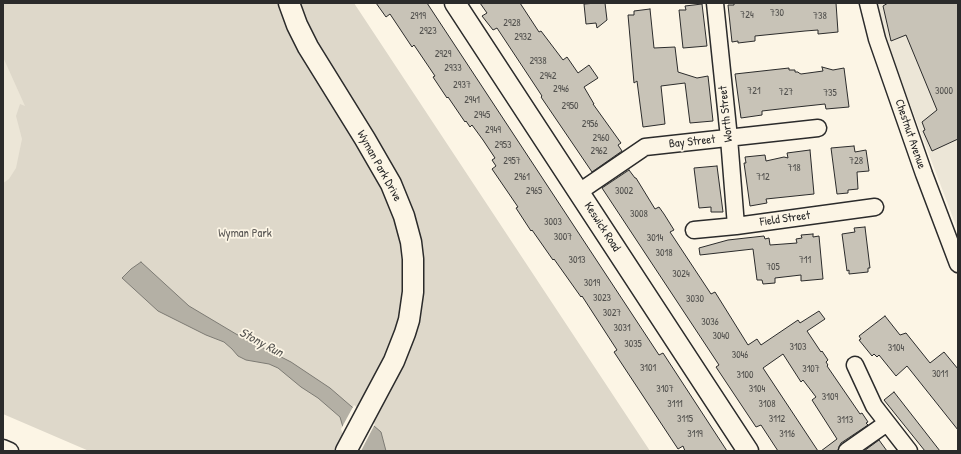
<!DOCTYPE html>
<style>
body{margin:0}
#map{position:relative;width:961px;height:454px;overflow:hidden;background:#fcf5e5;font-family:"Patrick Hand",sans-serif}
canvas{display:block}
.frame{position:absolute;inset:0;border:4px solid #2b2b2b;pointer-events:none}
</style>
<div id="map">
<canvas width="961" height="454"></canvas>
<div class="frame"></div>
</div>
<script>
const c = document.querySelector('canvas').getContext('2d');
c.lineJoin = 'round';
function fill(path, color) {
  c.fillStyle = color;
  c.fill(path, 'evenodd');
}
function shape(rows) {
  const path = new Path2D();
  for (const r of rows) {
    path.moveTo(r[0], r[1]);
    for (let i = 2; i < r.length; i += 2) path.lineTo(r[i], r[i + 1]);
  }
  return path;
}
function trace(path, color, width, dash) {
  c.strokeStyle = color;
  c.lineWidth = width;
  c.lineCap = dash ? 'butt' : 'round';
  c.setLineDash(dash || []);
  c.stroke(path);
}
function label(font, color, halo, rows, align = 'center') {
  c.font = font + ' "Patrick Hand",sans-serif';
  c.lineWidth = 3.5;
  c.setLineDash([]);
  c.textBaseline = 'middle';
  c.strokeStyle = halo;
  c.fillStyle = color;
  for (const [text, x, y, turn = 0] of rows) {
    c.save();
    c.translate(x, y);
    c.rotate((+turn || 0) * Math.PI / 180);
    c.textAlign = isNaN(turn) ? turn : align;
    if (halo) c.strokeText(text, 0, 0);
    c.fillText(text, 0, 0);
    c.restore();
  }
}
const built = shape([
 [875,3,958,3,958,231,879,22],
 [3,40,41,144,39,163,3,183]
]);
const green = shape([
 [3,3,354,3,650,451,89,451,3,414,3,183,9,179,16,168,22,139,16,116,20,104,25,106,3,57]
]);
const water = shape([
 [141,262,189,306,236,334,291,362,330,388,381,432,386,451,350,451,340,417,318,398,301,387,278,368,269,364,246,360,238,356,232,349,224,342,206,335,158,311,122,278,131,269,141,262]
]);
const pier = shape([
 [354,405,375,424,361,451,348,451,341,429]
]);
const building = shape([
 [376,3,427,3,659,355,663,353,727,451,685,451,683,446,678,449,614,352,617,350,582,296,581,297,554,259,553,260,532,230,531,231,516,208,518,207,492,169,496,166,492,160,495,158,483,140,472,125,470,127,466,121,465,122,448,97,447,98,433,77,435,76,414,45,412,47,390,14,386,17,376,3],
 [480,3,520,3,539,32,541,31,563,60,567,57,578,73,589,65,598,78,584,87,594,104,593,104,621,143,618,145,622,151,592,172,541,97,542,96,497,28,493,30,482,16,487,13,480,3],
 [597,3,605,3,607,20,597,28,596,23,586,24,584,4,597,3],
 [734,3,836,3,838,32,818,34,818,30,805,31,755,36,755,41,738,43,738,41,732,42,728,5,734,5,734,3],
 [888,3,958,3,958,139,932,151,923,131,925,130,922,122,937,110,906,35,891,41,883,6,888,3],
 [702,4,707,46,683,48,679,10,686,10,685,6,702,4],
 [650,9,654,48,675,47,678,72,697,78,708,76,713,121,690,123,685,83,661,86,665,124,643,127,637,81,634,83,628,15,634,15,634,11,650,9],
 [822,67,833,70,844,68,849,107,826,109,825,104,797,107,762,111,762,115,741,118,735,74,789,68,789,70,795,70,795,72,798,72,799,73,801,74,823,71,822,67],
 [854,146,855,152,866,150,869,171,857,172,858,189,848,190,848,193,837,194,831,148,854,146],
 [810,150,814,194,766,199,767,203,750,206,744,163,746,163,745,157,765,155,766,161,784,157,788,158,787,153,810,150],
 [717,166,723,212,711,212,711,207,699,208,694,168,717,166],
 [629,170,635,178,636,178,655,209,659,207,664,214,674,230,670,232,711,294,715,292,748,345,757,339,761,345,798,320,800,323,819,311,825,319,807,331,821,352,822,351,828,360,826,362,828,365,827,366,860,414,862,413,868,422,866,423,868,425,841,443,839,447,838,451,821,451,837,439,812,400,816,397,803,380,801,382,783,354,763,368,818,451,778,451,761,425,756,427,716,367,719,365,602,188,629,170],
 [865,227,870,268,868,268,868,272,849,274,849,270,847,271,842,234,855,232,854,228,865,227],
 [813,234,813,237,819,236,823,279,801,281,801,275,775,278,775,283,763,284,762,280,757,280,753,249,700,255,699,248,728,240,764,236,765,239,769,238,770,245,797,243,796,239,802,238,801,235,813,234],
 [885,316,900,335,906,333,930,363,944,352,958,369,958,430,907,366,896,376,879,355,877,357,874,354,872,356,859,340,861,339,859,336,885,316],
 [894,392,940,451,925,451,884,400,894,392],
 [879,440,887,451,864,451,879,440]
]);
const minor = shape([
 [715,3,729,138,736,226],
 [868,3,877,39,924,174,958,264],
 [579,192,645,147,818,128],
 [694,230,736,226,875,207],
 [855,365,874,406,909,451],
 [3,448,10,451],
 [847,451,887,423]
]);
const tertiary = shape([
 [289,3,297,25,308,47,365,139,391,184,404,216,411,242,413,259,413,292,409,320,405,333,394,361,346,451],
 [455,3,748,451]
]);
const numberNames = [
 ["730",777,13],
 ["724",747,15],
 ["2919",418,16],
 ["738",820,16],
 ["2928",512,23],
 ["2923",428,31],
 ["2932",523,37],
 ["2929",443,54],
 ["2938",538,61],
 ["2933",453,68],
 ["2942",548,76],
 ["2937",462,85],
 ["2946",561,89],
 ["721",754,91],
 ["3000",944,91],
 ["727",786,92],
 ["735",830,93],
 ["2941",472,100],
 ["2950",570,106],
 ["2945",482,115],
 ["2956",590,124],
 ["2949",493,130],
 ["2960",601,138],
 ["2953",503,145],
 ["2962",599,151],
 ["2957",512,161],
 ["728",856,161],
 ["718",794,168],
 ["2961",522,177],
 ["712",763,177],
 ["2965",534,191],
 ["3002",624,191],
 ["3008",639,214],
 ["3003",553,222],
 ["3007",563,237],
 ["3014",655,238],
 ["3018",664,253],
 ["3013",577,260],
 ["711",805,260],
 ["705",773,267],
 ["3024",681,274],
 ["3019",592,283],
 ["3023",602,298],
 ["3030",695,299],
 ["3027",612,313],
 ["3036",710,322],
 ["3031",622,328],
 ["3040",721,336],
 ["3035",633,344],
 ["3103",798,347],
 ["3104",896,348],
 ["3046",740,355],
 ["3101",648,368],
 ["3107",811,369],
 ["3011",940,374],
 ["3100",745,375],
 ["3107",665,389],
 ["3104",757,389],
 ["3109",830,397],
 ["3111",675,404],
 ["3108",767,404],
 ["3115",685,419],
 ["3112",777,419],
 ["3113",845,420],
 ["3119",695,434],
 ["3116",787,434]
];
const streetNames = [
 ["Worth Street",726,114,-96],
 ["Chestnut Avenue",910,134,71],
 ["Bay Street",692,142,-6],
 ["Wyman Park Drive",379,166,61],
 ["Field Street",785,219,-8],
 ["Keswick Road",602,227,57]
];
const parkNames = [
 ["Wyman Park",245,234]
];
const waterNames = [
 ["Stony Run",261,343,28]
];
fill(built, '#ece6d7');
fill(green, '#ded8ca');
fill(water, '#b4b0a5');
trace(water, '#7d7b74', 1);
fill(pier, '#fcf5e5');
fill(building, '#c8c3b7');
trace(building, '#2b2b2b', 1);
trace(minor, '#2b2b2b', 19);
trace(tertiary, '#2b2b2b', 23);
trace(minor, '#fcf5e5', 16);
trace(tertiary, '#fcf5e5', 20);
label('10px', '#52514e', null, numberNames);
label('12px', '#2b2b2b', '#fcf5e5', streetNames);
label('12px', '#585653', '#fcf5e5', parkNames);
label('italic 13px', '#545350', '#fcf5e5', waterNames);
</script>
